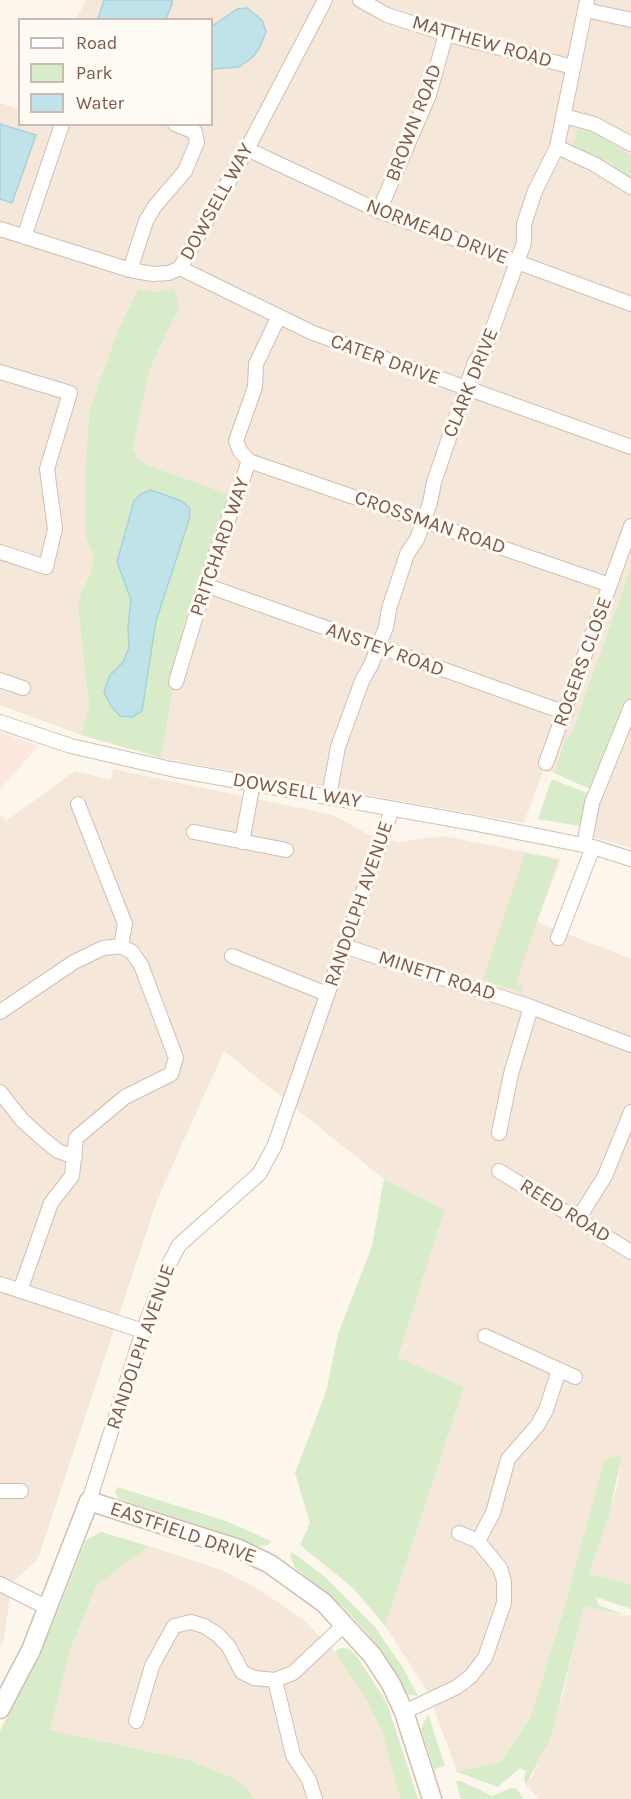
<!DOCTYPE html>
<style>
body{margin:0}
#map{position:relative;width:631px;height:1799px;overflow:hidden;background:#fdf6ec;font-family:Karla,sans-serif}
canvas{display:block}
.legend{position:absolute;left:18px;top:18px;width:195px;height:108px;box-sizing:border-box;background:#fffaf3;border:2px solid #cabbb1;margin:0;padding:8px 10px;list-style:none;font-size:18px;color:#7a5c4d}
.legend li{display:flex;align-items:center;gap:12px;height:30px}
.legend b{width:30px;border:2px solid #cabbb1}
</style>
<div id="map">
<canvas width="631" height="1799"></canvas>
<ul class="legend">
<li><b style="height:8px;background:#fff"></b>Road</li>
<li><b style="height:16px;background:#d8ecc9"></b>Park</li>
<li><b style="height:16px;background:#bfe3e8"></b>Water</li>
</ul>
</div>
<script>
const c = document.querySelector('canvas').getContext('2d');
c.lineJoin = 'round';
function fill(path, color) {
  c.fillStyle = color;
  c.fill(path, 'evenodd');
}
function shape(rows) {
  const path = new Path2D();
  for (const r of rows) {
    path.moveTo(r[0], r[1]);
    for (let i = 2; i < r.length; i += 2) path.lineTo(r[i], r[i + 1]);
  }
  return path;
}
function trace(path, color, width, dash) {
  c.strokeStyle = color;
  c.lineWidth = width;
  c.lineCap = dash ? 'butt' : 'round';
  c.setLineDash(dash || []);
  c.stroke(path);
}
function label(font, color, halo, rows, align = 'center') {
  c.font = font + ' Karla,sans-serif';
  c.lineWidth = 6;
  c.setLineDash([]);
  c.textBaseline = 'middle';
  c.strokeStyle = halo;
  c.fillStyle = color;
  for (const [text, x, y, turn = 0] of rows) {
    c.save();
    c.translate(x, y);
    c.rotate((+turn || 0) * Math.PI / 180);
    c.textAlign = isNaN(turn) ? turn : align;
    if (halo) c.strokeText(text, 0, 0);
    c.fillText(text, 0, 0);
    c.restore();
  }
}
const residential = shape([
 [86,0,631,0,631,567,572,732,565,740,554,773,543,771,524,823,161,758,184,625,230,496,147,465,136,456,133,448,149,371,168,331,174,288,157,292,138,289,124,316,89,413,86,463,86,537,94,557,90,575,81,592,78,608,89,706,81,735,0,705,0,103,19,109,20,124,212,124,212,20,76,19],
 [631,703,631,848,579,833,590,794],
 [113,769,333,815,369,835,399,842,442,836,561,859,537,922,631,959,631,1584,589,1574,618,1485,621,1456,604,1461,565,1605,531,1716,501,1761,457,1772,428,1692,385,1626,464,1387,398,1357,445,1211,384,1179,224,1051,157,1200,38,1559,12,1583,4,1639,0,1646,0,814,6,821,75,771,111,780],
 [149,1546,224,1571,258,1589,303,1619,339,1656,367,1701,382,1731,400,1799,256,1799,238,1780,189,1760,50,1730,71,1647,97,1585],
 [584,1605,624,1617,631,1615,631,1799,539,1799,526,1785,533,1775,562,1697]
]);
const commercial = shape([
 [0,732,38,746,0,790]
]);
const green = shape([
 [577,129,597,134,631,155,631,176,627,177,614,170,613,164,574,146],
 [174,288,179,307,149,371,133,448,136,456,147,465,230,495,184,625,161,758,81,735,89,706,78,608,81,592,90,575,94,557,86,537,86,463,89,413,119,327,138,289,157,292],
 [631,567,631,703,592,790,554,773,565,740,572,732],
 [554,780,590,794,580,826,538,819,551,781],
 [525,853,558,860,516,983,524,986,521,992,483,980],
 [384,1179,445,1210,398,1357,464,1387,385,1626,353,1588,300,1545,310,1523,295,1473,326,1392,338,1334,372,1246],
 [622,1455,609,1515,589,1574,631,1584,631,1609,595,1597,599,1605,627,1616,584,1606,551,1736,526,1785,524,1779,526,1771,520,1768,498,1787,457,1772,501,1761,531,1716,565,1605,604,1460],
 [117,1487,226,1521,271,1541,268,1545,255,1546,208,1528,119,1499,115,1492],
 [101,1532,149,1546,97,1585,71,1647,50,1730,189,1760,238,1780,256,1799,0,1799,0,1731,49,1633,86,1540],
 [292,1552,325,1577,375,1627,403,1668,418,1696,408,1694,402,1688,368,1634,341,1605,295,1568,290,1556],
 [341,1648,349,1649,356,1655,387,1703,418,1799,400,1799,382,1731,367,1701,335,1651],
 [428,1714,445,1766,434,1769,421,1729],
 [456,1781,461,1781,492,1796,511,1788,517,1789,523,1799,461,1799]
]);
const water = shape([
 [104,0,172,0,172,4,166,19,98,19,104,0],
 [247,8,262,20,266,31,261,45,253,57,239,67,212,69,212,26,237,9,247,8],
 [0,124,36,135,12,203,0,199,0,124],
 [151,490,182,501,190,509,189,520,156,621,142,711,132,717,120,716,111,706,104,692,110,675,123,662,129,648,128,627,131,600,117,562,134,501,141,494,151,490]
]);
const minor = shape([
 [360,0,387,15,446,34,573,67],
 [586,10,631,20],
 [564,116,594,124,631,144],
 [557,147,594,164,631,187],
 [247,149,379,211,631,304],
 [379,211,429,95,446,34],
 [0,229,130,270,153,274,169,273,180,268,247,149,325,0],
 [24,237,62,124],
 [180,268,313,333,631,447],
 [130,270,146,221,155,206,185,171,197,142,195,132,175,124],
 [0,372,70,393,47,469,55,529,46,567,0,552],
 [249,461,610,585],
 [205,585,566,713],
 [0,680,23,688],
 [176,682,205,585,249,461,240,451,236,441,255,387,256,364,279,316],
 [0,722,71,746,171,769,473,823,593,847,631,859],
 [546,763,631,526],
 [329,796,338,747,362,681,371,665,386,627,389,609,407,554,417,539,430,503,434,482,475,362,486,347,524,243,524,224,535,191,557,147,587,0],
 [78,804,125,924,121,946],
 [194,832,286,850],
 [242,842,253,783],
 [584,845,592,803,631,707],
 [558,938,593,847],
 [344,946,531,1007,631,1045],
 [232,956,327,994],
 [0,1012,74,962,103,948,121,946,132,952,141,965,176,1058,171,1074,125,1097,76,1138,72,1176,51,1203,20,1291],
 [0,1092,22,1120,43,1139,58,1151,75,1157],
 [499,1133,511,1074,531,1007],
 [499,1171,631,1252],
 [578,1219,605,1176,631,1112],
 [0,1284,143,1331],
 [485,1336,575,1377],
 [0,1491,21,1491],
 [89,1501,143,1331,168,1266,179,1245,259,1174,274,1147,392,809],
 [478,1541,493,1513,508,1459,537,1426,546,1410,559,1370],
 [0,1584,48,1608],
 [275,1680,293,1755,309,1780,315,1799],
 [404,1712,457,1687,471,1676,485,1658,504,1603,504,1581,500,1568,478,1541,459,1533],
 [136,1721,152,1666,174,1626,191,1622,204,1626,218,1635,229,1647,242,1672,254,1678,275,1680,293,1673,345,1624]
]);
const tertiary = shape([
 [0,1709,31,1650,89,1501,239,1549,270,1564,324,1603,372,1655,391,1684,404,1712,432,1799]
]);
const streetNames = [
 ["MATTHEW ROAD",482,42,16],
 ["BROWN ROAD",414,123,-69],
 ["DOWSELL WAY",217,202,-61],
 ["NORMEAD DRIVE",437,232,21],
 ["CATER DRIVE",385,360,20],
 ["CLARK DRIVE",471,383,-68],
 ["CROSSMAN ROAD",430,523,19],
 ["PRITCHARD WAY",220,547,-71],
 ["ANSTEY ROAD",385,650,20],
 ["ROGERS CLOSE",583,662,-70],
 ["DOWSELL WAY",297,791,10],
 ["RANDOLPH AVENUE",359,904,-71],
 ["MINETT ROAD",437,976,18],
 ["REED ROAD",565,1211,32],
 ["RANDOLPH AVENUE",141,1347,-71],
 ["EASTFIELD DRIVE",183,1533,19]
];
fill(residential, '#f5e8da');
fill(commercial, '#fde8e0');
fill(green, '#d8ecc9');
fill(water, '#bfe3e8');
trace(water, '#a5d3da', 1.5);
trace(minor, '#d1beb0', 16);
trace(tertiary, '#d1beb0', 21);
trace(minor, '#fff', 14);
trace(tertiary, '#fff', 18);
label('20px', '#7a5c4d', '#fffaf3', streetNames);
</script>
